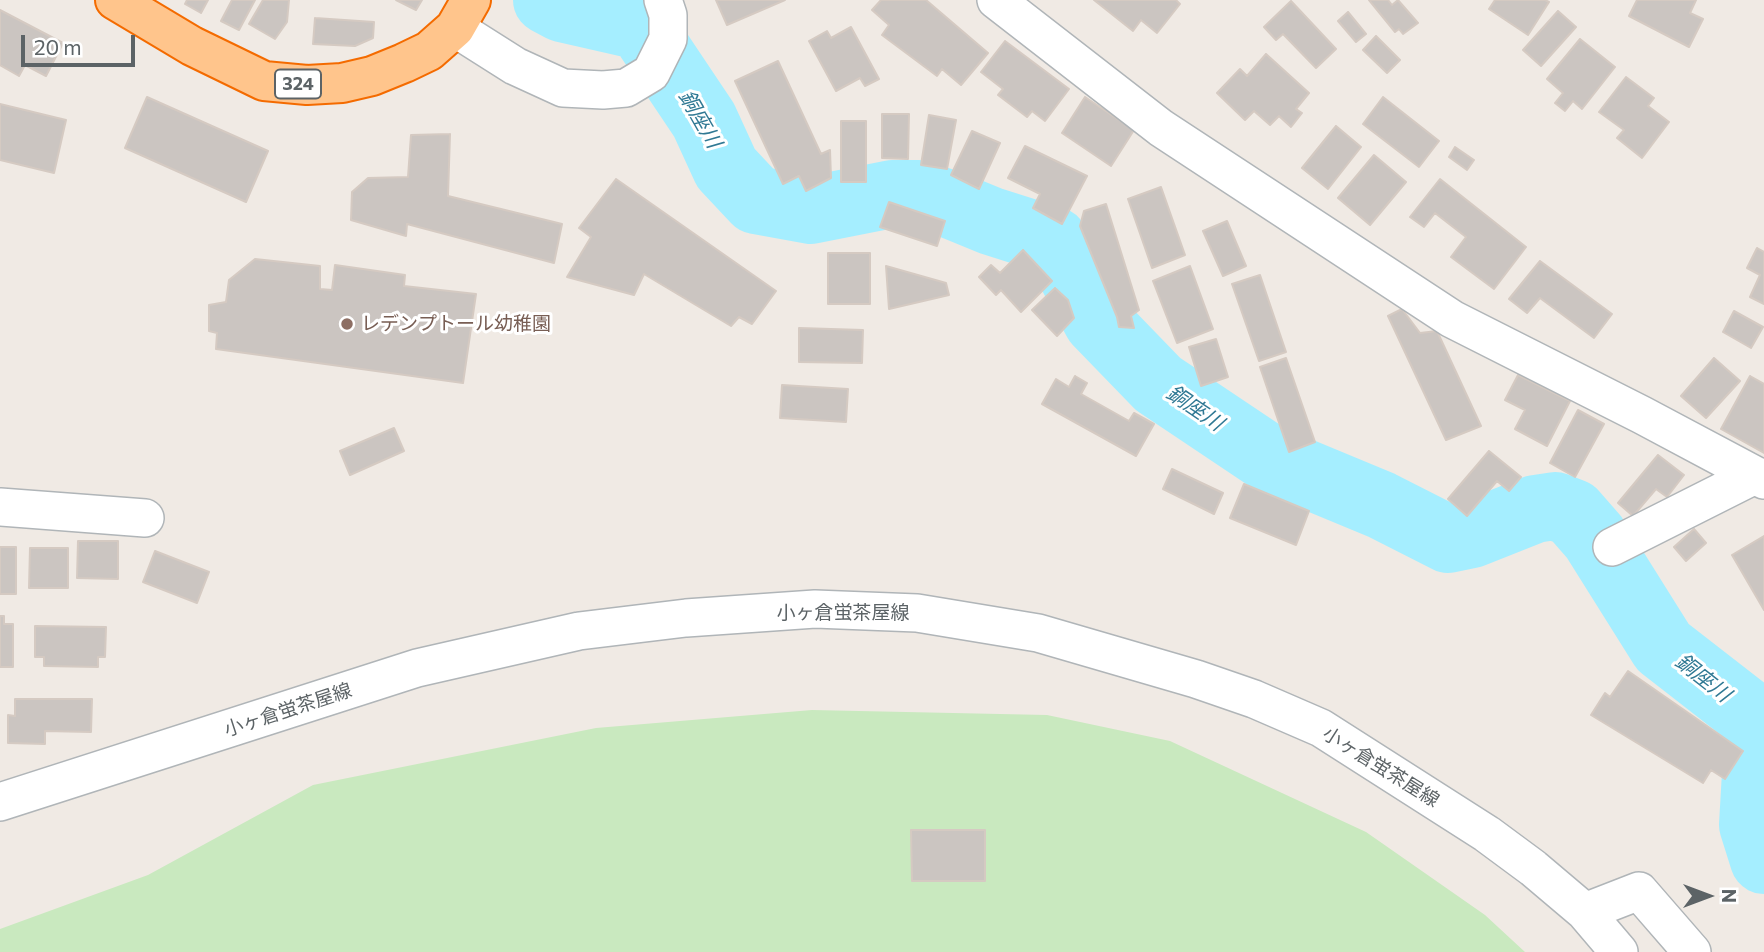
<!DOCTYPE html>
<meta charset="utf-8">
<style>
body{margin:0}
#map{position:relative;width:1764px;height:952px;overflow:hidden;background:#f0eae4;font-family:Commissioner,sans-serif}
canvas{display:block}
.north{position:absolute;left:1673px;top:861px;width:70px;height:70px;-webkit-text-stroke:5px #fff;paint-order:stroke;rotate:90deg;font-size:19px;font-weight:700;line-height:28px;text-align:center;color:#5c6366}
.north::after{content:'';display:block;margin:auto;width:24px;height:32px;background:#5c6366;clip-path:polygon(50% 0,100% 100%,50% 72%,0 100%)}
.scale{position:absolute;left:21px;top:35px;width:114px;height:32px;box-sizing:border-box;border:4px solid #5c6366;border-top:0;padding-left:9px;font-size:21px;line-height:24px;white-space:nowrap;color:#5c6366;-webkit-text-stroke:5px #fff;paint-order:stroke}
</style>
<div id="map">
<canvas width="1764" height="952"></canvas>
<div class="north">N</div>
<div class="scale">20 m</div>
</div>
<script>
const c = document.querySelector('canvas').getContext('2d');
c.lineJoin = 'round';
function fill(path, color) {
  c.fillStyle = color;
  c.fill(path, 'evenodd');
}
function shape(rows) {
  const path = new Path2D();
  for (const r of rows) {
    path.moveTo(r[0], r[1]);
    for (let i = 2; i < r.length; i += 2) path.lineTo(r[i], r[i + 1]);
  }
  return path;
}
function trace(path, color, width, dash) {
  c.strokeStyle = color;
  c.lineWidth = width;
  c.lineCap = dash ? 'butt' : 'round';
  c.setLineDash(dash || []);
  c.stroke(path);
}
function label(font, color, halo, rows, align = 'center') {
  c.font = font + ' Commissioner,"Noto Sans JP",sans-serif';
  c.lineWidth = 6;
  c.setLineDash([]);
  c.textBaseline = 'middle';
  c.strokeStyle = halo;
  c.fillStyle = color;
  for (const [text, x, y, turn = 0] of rows) {
    c.save();
    c.translate(x, y);
    c.rotate((+turn || 0) * Math.PI / 180);
    c.textAlign = isNaN(turn) ? turn : align;
    if (halo) c.strokeText(text, 0, 0);
    c.fillText(text, 0, 0);
    c.restore();
  }
}
const green = shape([
 [812,710,1047,715,1170,741,1366,832,1485,915,1525,952,0,952,0,929,148,875,313,785,596,728]
]);
const river = shape([
 [547,0,562,8,641,26,704,120,726,168,756,200,811,210,892,194,919,194,952,205,991,221,1054,241,1097,321,1158,384,1270,459,1381,505,1448,539,1472,534,1535,509,1555,506,1573,513,1594,537,1663,647,1753,717,1758,738,1753,825,1764,860]
]);
const building = shape([
 [187,0,208,0,201,13,185,4,187,0],
 [232,0,255,0,239,30,221,21,232,0],
 [263,0,289,0,287,22,275,39,249,24,263,0],
 [396,0,422,0,416,10,396,0],
 [716,0,785,0,727,25,716,0],
 [881,0,926,0,988,53,961,85,942,69,937,76,882,35,889,25,872,10,881,0],
 [1094,0,1176,0,1180,4,1157,33,1141,20,1133,31,1094,0],
 [1369,0,1388,0,1392,5,1398,0,1418,23,1403,34,1399,29,1395,32,1369,0],
 [1495,0,1545,0,1549,2,1528,35,1489,9,1495,0],
 [1637,0,1696,0,1690,13,1703,19,1689,47,1629,16,1637,0],
 [1291,1,1336,49,1316,68,1283,34,1276,40,1264,27,1291,1],
 [0,10,63,43,46,76,25,65,19,76,0,65,0,10],
 [1558,11,1576,27,1541,66,1523,50,1558,11],
 [1348,12,1366,34,1356,42,1338,21,1348,12],
 [315,18,374,22,373,38,355,46,313,44,315,18],
 [851,27,879,79,865,86,860,78,836,91,809,41,827,31,831,38,851,27],
 [1376,36,1400,60,1387,73,1363,50,1376,36],
 [1580,39,1615,67,1582,109,1573,101,1565,111,1555,103,1563,93,1547,79,1580,39],
 [1005,41,1069,89,1045,121,1032,111,1027,117,998,95,1003,89,981,72,1005,41],
 [1266,54,1309,93,1296,109,1302,113,1291,127,1279,116,1270,125,1254,111,1245,120,1217,93,1240,69,1247,76,1266,54],
 [778,61,821,154,830,150,831,178,806,191,799,176,783,184,735,81,778,61],
 [1626,77,1654,98,1648,106,1669,122,1642,158,1617,138,1624,130,1599,112,1626,77],
 [147,97,268,151,246,202,125,148,147,97],
 [1085,97,1134,130,1111,166,1062,133,1085,97],
 [1383,97,1439,141,1419,167,1363,124,1383,97],
 [0,104,66,120,54,173,0,160,0,104],
 [882,114,909,114,908,159,882,158,882,114],
 [929,115,956,120,947,169,921,165,929,115],
 [841,121,866,121,866,182,841,182,841,121],
 [1336,126,1361,147,1328,189,1302,168,1336,126],
 [972,131,1000,143,979,189,951,175,972,131],
 [450,134,448,196,562,224,554,263,407,224,406,236,351,220,352,192,368,178,408,177,411,135,450,134],
 [1025,146,1087,176,1062,224,1033,208,1040,194,1008,178,1025,146],
 [1455,147,1474,160,1467,170,1449,157,1455,147],
 [1374,155,1406,182,1370,225,1338,198,1374,155],
 [616,179,776,291,752,324,739,317,731,326,644,274,634,295,567,277,591,237,579,228,616,179],
 [1440,179,1526,247,1494,289,1451,257,1466,237,1435,213,1424,227,1410,217,1440,179],
 [1161,187,1185,255,1152,268,1128,199,1161,187],
 [889,202,945,221,937,246,880,227,889,202],
 [1106,204,1139,310,1131,316,1134,328,1119,327,1117,317,1080,226,1084,211,1106,204],
 [1227,221,1246,266,1223,276,1203,231,1227,221],
 [1757,248,1764,252,1764,304,1750,297,1760,275,1747,268,1757,248],
 [1023,250,1052,281,1021,312,1001,290,996,295,979,277,991,265,1000,273,1023,250],
 [828,253,870,253,870,304,828,304,828,253],
 [255,259,320,266,320,289,332,290,335,265,405,275,404,286,476,294,463,383,216,349,217,333,209,331,209,305,226,302,229,280,255,259],
 [1540,261,1612,314,1594,338,1540,298,1527,313,1509,299,1540,261],
 [886,266,946,283,949,295,889,309,886,266],
 [1190,266,1213,329,1177,343,1153,281,1190,266],
 [1260,275,1286,352,1259,361,1232,284,1260,275],
 [1055,288,1068,300,1074,318,1057,336,1032,310,1055,288],
 [1402,309,1420,333,1437,331,1481,426,1446,440,1388,316,1402,309],
 [1734,311,1763,327,1751,348,1723,332,1734,311],
 [799,328,863,330,862,363,799,362,799,328],
 [1216,339,1228,377,1201,386,1189,347,1216,339],
 [1286,358,1315,442,1289,452,1260,367,1286,358],
 [1714,358,1740,381,1706,418,1681,396,1714,358],
 [1518,375,1570,401,1547,446,1515,429,1525,410,1505,400,1518,375],
 [1075,376,1087,383,1081,394,1129,421,1134,413,1154,424,1136,456,1042,404,1056,379,1069,387,1075,376],
 [1750,376,1764,384,1764,453,1721,429,1750,376],
 [782,385,848,389,846,422,780,418,782,385],
 [1578,410,1604,424,1575,477,1550,463,1578,410],
 [394,428,404,451,350,475,340,451,394,428],
 [1489,451,1521,477,1509,491,1497,481,1467,516,1448,499,1489,451],
 [1658,455,1684,475,1667,497,1656,489,1633,516,1618,503,1658,455],
 [1172,469,1223,493,1214,514,1163,489,1172,469],
 [1244,484,1309,511,1296,545,1230,518,1244,484],
 [1694,529,1706,543,1686,561,1674,547,1694,529],
 [1764,536,1764,610,1732,555,1764,536],
 [78,541,118,541,118,579,77,578,78,541],
 [0,547,16,547,16,594,0,594,0,547],
 [30,548,68,548,68,588,29,588,30,548],
 [155,551,209,572,197,603,143,582,155,551],
 [0,616,4,616,4,624,13,624,13,667,0,667,0,616],
 [35,626,106,627,105,657,98,657,98,667,44,666,44,657,35,657,35,626],
 [1628,671,1743,751,1725,779,1711,770,1703,783,1591,715,1605,693,1610,697,1628,671],
 [15,699,92,699,91,732,45,731,45,744,8,743,8,715,15,716,15,699],
 [911,830,985,830,985,881,912,881,911,830]
]);
const minor = shape([
 [996,0,1161,128,1452,319,1642,415,1764,480],
 [455,28,515,66,563,88,603,90,626,88,651,73,668,39,668,15,663,0],
 [0,507,145,518],
 [1612,547,1755,475],
 [0,802,417,668,579,631,686,618,815,609,917,613,1038,633,1196,679,1254,699,1321,728,1487,834,1533,868,1585,912,1619,952],
 [1585,912,1639,891,1692,952]
]);
const highway = shape([
 [115,0,192,46,264,81,307,85,342,83,372,76,404,63,429,51,455,28,471,0]
]);
const markers = [
 [347,324,7,"#8d6e63"]
];
const shields = [
 [298,84,46]
];
const shieldNames = [
 ["324",298,84]
];
const educationNames = [
 ["レデンプトール幼稚園",361,324]
];
const streetNames = [
 ["小ヶ倉蛍茶屋線",843,613],
 ["小ヶ倉蛍茶屋線",288,710,-18],
 ["小ヶ倉蛍茶屋線",1381,767,32]
];
const waterNames = [
 ["銅座川",700,119,60],
 ["銅座川",1195,408,34],
 ["銅座川",1703,678,38]
];
fill(green, '#c9e9bf');
trace(river, '#a5eeff', 68);
fill(building, '#cbc5c1');
trace(building, '#d5cac2', 2);
trace(minor, '#b0b5b8', 40);
trace(highway, '#f46b00', 42);
trace(minor, '#fff', 37);
trace(highway, '#ffc58c', 38);
for (const [x, y, r, color] of markers) {
  const dot = new Path2D();
  dot.arc(x, y, r, 0, 2 * Math.PI);
  c.fillStyle = color;
  c.fill(dot);
  trace(dot, '#fff', 2.5);
}
for (const [x, y, w] of shields) {
  const box = new Path2D();
  box.roundRect(x - w / 2, y - 14.5, w, 29, 5);
  c.fillStyle = '#fff';
  c.fill(box);
  trace(box, '#5c6366', 2);
}
label('bold 18px', '#5c6366', null, shieldNames);
label('19px', '#785e54', '#fff', educationNames, 'left');
label('19px', '#5c6366', '#fff', streetNames);
label('italic 21px', '#307994', '#fff', waterNames);
</script>
